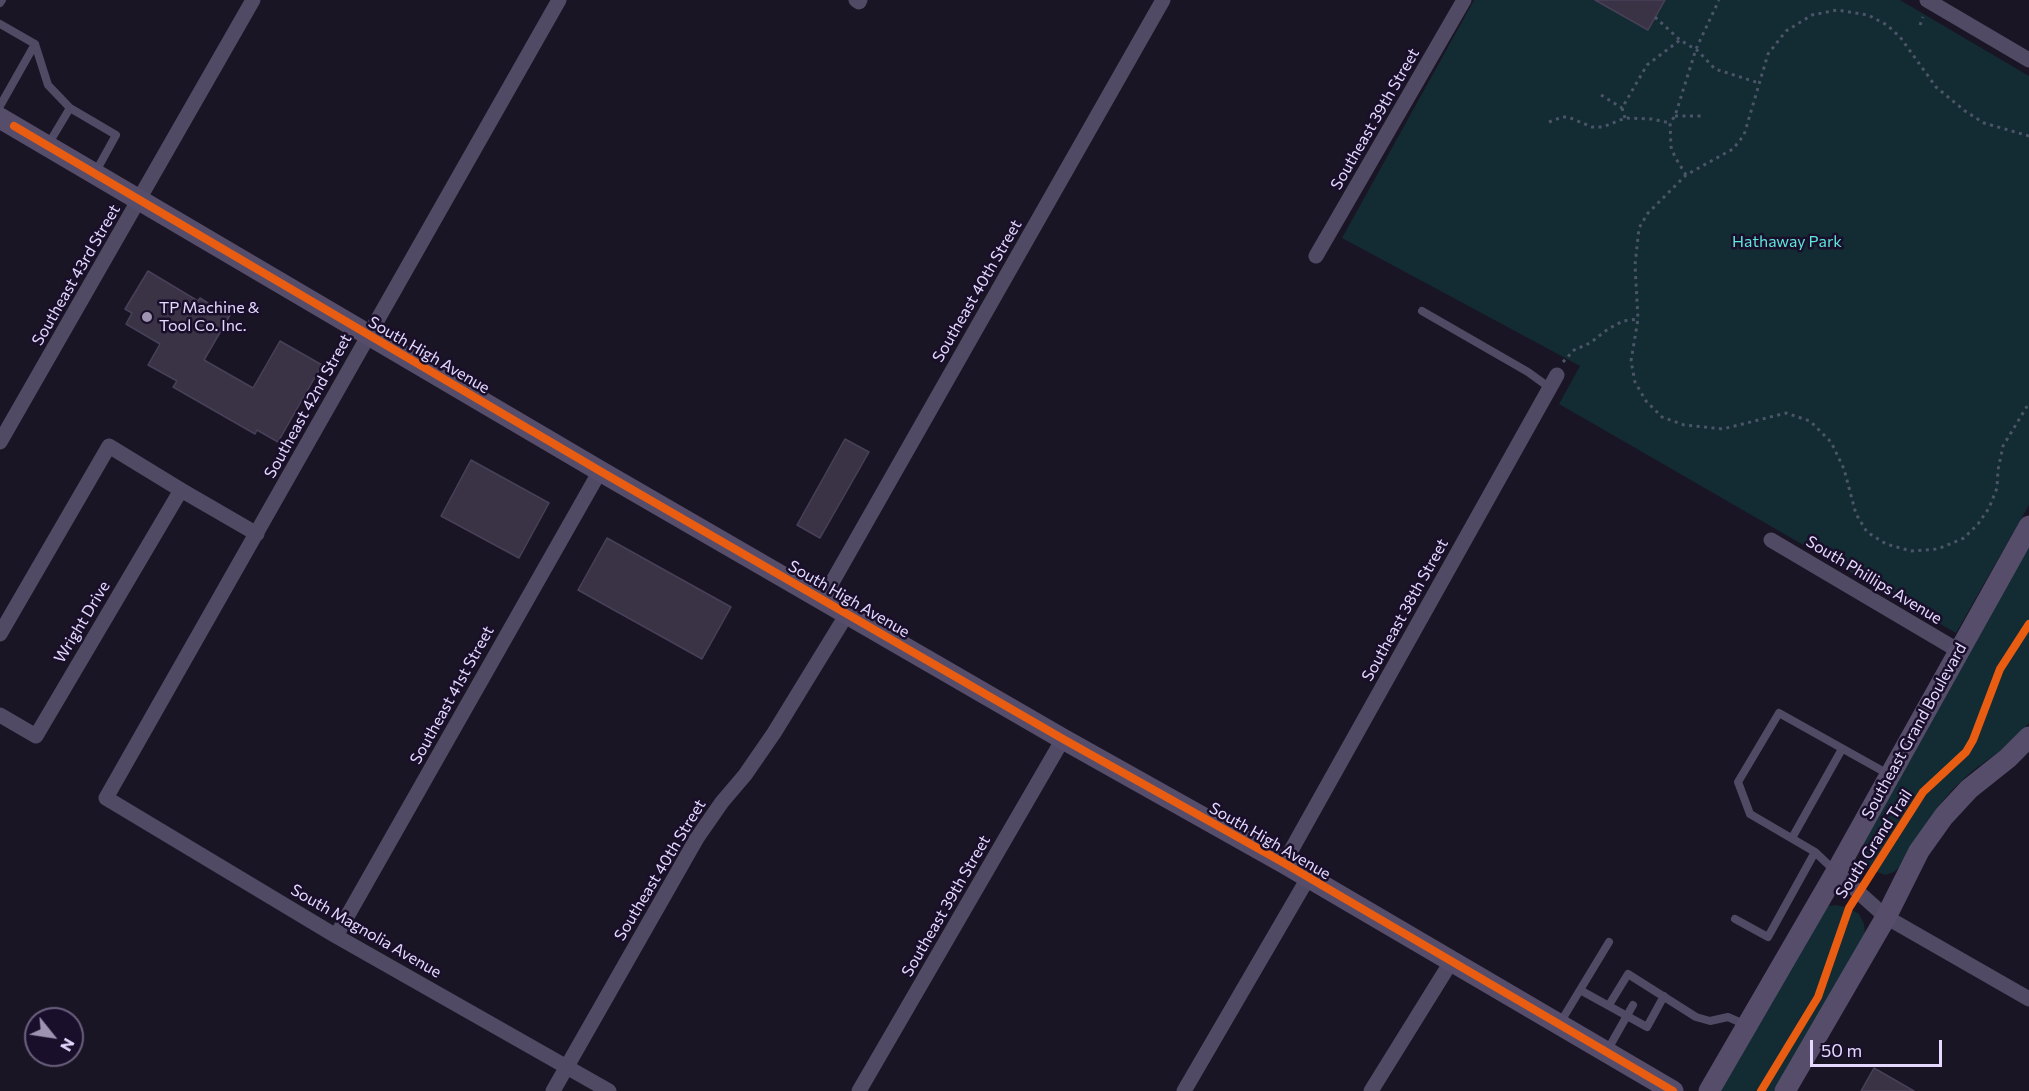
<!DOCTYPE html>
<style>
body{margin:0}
#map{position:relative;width:2029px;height:1091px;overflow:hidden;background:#1a1524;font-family:Commissioner,sans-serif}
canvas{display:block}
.north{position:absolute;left:24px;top:1007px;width:60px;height:60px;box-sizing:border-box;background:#190f2a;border:2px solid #6b607f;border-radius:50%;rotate:120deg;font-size:16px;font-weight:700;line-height:24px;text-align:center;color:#e5d9ff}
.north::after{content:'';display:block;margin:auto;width:21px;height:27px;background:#9e94b2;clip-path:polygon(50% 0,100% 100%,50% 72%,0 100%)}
.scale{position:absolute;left:1810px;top:1040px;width:132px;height:27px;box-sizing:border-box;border:3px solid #e5d9ff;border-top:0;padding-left:8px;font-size:18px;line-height:21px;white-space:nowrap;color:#e5d9ff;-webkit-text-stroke:4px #190f2a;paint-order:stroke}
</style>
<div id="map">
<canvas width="2029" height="1091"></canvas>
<div class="north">N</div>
<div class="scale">50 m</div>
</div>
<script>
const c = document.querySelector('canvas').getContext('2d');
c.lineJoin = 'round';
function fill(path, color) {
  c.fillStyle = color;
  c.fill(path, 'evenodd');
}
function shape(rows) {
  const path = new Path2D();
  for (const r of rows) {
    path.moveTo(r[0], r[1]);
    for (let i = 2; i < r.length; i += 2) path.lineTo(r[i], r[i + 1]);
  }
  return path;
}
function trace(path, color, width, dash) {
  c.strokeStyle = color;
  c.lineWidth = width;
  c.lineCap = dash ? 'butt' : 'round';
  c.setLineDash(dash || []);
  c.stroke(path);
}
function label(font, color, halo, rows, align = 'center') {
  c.font = font + ' Commissioner,sans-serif';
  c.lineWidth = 5;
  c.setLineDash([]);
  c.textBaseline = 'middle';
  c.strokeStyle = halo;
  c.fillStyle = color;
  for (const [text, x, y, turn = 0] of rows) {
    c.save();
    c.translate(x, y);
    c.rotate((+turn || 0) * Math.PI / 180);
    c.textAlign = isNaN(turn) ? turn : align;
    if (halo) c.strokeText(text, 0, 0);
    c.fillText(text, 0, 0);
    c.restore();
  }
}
const green = shape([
 [1474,0,1900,0,2029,76,2029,505,1956,633,1559,404,1580,366,1342,238],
 [2029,544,2029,723,2015,740,1971,772,1953,789,1936,809,1902,864,1894,872,1885,875,1872,870,1864,865,1859,844],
 [1836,905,1849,908,1859,914,1864,924,1865,935,1777,1091,1721,1091,1723,1084,1820,913,1828,906]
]);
const building = shape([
 [1595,0,1665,0,1648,30,1595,0],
 [148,271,198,301,200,298,216,308,220,302,233,310,204,360,253,388,280,341,322,365,278,442,257,430,255,434,173,387,177,381,148,365,160,344,126,324,132,313,125,309,148,271],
 [845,439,869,452,820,538,797,525,845,439],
 [471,460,549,503,519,558,441,516,471,460],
 [607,538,731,607,702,659,578,590,607,538],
 [1874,1068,1914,1091,1861,1091,1874,1068]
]);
const path = shape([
 [1655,17,1680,40,1698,51,1715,69,1759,83],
 [1920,25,1923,17],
 [1601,95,1622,108],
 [1675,116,1701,116],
 [1625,118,1622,108,1647,65,1680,40],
 [1549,122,1562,117,1568,117,1592,127,1603,127,1625,118,1652,119,1670,123],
 [2029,136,1984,123,1965,111,1936,87,1900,37,1887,25,1868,15,1837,10,1812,15,1786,31,1768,54,1744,135,1733,149,1686,175,1648,213,1639,228,1635,265,1638,319,1631,361,1635,382,1646,401,1662,417,1684,425,1723,429,1786,413,1810,421,1831,442,1844,469,1856,514,1867,532,1886,544,1911,551,1938,549,1964,538,1978,524,1989,508,1997,488,1998,470,2003,446,2029,403],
 [1686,175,1675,157,1671,147,1670,123,1675,116,1696,49,1719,0],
 [1563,362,1574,350,1590,343,1608,329,1623,321,1638,319]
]);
const lane = shape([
 [0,3,2,0],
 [0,24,35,44,0,106],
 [35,44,48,85,70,108,49,143],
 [70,108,116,135,95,173],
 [1422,311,1528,372,1550,388],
 [1792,838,1842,749],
 [1835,871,1815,852,1750,814,1738,782,1779,713,1888,774],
 [1735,919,1768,937,1815,852],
 [1580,990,1647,1027,1664,996],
 [1609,1005,1628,974,1696,1017,1710,1021,1728,1017,1746,1025],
 [1560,1023,1609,942],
 [1607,1051,1633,1005]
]);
const street = shape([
 [559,0,106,798,336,936,609,1091],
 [856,0,859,2,860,0],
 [1927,0,2029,60],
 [1316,256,1464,0],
 [0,442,253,0],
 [181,490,257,534],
 [1771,540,1959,651],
 [822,600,1163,0],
 [0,634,109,446,181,490,36,736,0,715],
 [1284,863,1557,375],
 [1836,872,1886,917,2029,999],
 [336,936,600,471],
 [553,1091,697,838,722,802,745,775,774,733,847,614],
 [859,1091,1063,739],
 [1184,1091,1308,878],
 [1371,1091,1451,962]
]);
const secondary = shape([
 [0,118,600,471,1063,739,1284,863,1673,1091],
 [1709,1091,1836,872,2029,526],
 [1785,1091,1886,917,1919,851,1944,816,1969,789,2008,758,2029,737]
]);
const cycleway = shape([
 [14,126,600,471,1063,739,1284,863,1673,1091],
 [1761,1091,1818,997,1849,908,1923,792,1966,752,1973,740,2000,669,2029,624]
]);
const markers = [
 [147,317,6,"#9e94b2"]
];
const streetNames = [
 ["Southeast 39th Street",1375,119,-60],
 ["Southeast 43rd Street",76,275,-60],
 ["Southeast 40th Street",977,291,-60],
 ["South High Avenue",429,355,30],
 ["Southeast 42nd Street",308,406,-61],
 ["South Phillips Avenue",1874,580,31],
 ["South High Avenue",849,599,30],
 ["Southeast 38th Street",1405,610,-61],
 ["Wright Drive",82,622,-59],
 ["Southeast 41st Street",452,695,-61],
 ["Southeast Grand Boulevard",1914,731,-61],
 ["South High Avenue",1270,841,30],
 ["South Grand Trail",1874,844,-57],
 ["Southeast 40th Street",660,870,-59],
 ["Southeast 39th Street",946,906,-60],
 ["South Magnolia Avenue",366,931,30]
];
const parkNames = [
 ["Hathaway Park",1787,242]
];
const poiNames = [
 ["TP Machine &",159,308],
 ["Tool Co. Inc.",159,326]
];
fill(green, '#132b33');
fill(building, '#3a3346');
trace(building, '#484058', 1.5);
trace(path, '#4b5568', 3, [3, 4.5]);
trace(lane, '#504a65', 8);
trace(street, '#504a65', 15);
trace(secondary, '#564d6b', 21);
trace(cycleway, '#e95d12', 8);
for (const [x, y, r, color] of markers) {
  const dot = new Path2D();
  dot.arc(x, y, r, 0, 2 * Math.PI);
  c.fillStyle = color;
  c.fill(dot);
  trace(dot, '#190f2a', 2);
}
label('16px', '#e5d9ff', '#190f2a', streetNames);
label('16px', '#5ee6df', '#190f2a', parkNames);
label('16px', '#e5d9ff', '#190f2a', poiNames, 'left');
</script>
